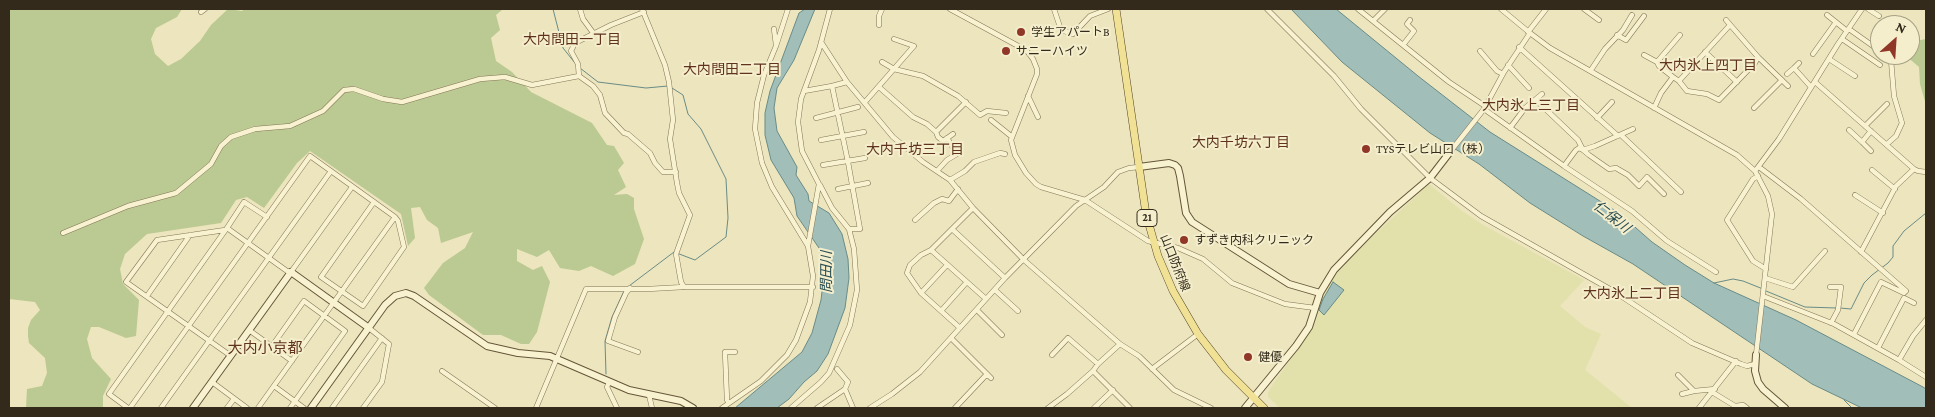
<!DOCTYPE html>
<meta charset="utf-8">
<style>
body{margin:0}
#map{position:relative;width:1935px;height:417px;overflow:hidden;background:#ece5bd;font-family:"Crimson Pro",serif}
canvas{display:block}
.frame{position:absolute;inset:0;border:10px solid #332a1b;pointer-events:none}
.north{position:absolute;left:1870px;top:15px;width:50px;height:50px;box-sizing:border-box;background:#f4eecc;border:1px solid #a7a085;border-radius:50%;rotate:26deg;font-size:14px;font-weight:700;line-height:20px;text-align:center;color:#332a1b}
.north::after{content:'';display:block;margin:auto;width:18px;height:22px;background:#913728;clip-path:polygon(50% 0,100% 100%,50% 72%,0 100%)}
</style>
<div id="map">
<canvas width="1935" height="417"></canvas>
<div class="frame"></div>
<div class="north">N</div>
</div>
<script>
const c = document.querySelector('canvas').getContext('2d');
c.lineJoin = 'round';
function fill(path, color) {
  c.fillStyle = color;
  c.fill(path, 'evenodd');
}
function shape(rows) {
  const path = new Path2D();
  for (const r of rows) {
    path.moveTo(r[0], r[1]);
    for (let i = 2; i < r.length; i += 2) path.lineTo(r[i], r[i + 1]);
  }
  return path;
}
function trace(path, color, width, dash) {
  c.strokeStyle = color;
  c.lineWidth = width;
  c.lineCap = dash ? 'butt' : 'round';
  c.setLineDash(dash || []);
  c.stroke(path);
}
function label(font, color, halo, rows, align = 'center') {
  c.font = font + ' "Crimson Pro","Noto Sans JP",serif';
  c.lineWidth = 4;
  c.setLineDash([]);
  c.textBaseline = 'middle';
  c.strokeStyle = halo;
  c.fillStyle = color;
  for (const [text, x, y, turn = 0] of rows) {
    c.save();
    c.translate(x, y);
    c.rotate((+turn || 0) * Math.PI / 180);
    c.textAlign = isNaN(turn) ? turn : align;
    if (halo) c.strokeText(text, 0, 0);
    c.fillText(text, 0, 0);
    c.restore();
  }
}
const farmland = shape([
 [1428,185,1430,185,1462,211,1485,226,1584,280,1560,306,1585,327,1601,334,1585,370,1632,408,1280,408,1268,397,1268,393,1271,387,1312,329,1321,299,1334,276,1362,246]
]);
const green = shape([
 [9,9,182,9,177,17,156,28,151,39,155,54,168,66,181,59,200,41,211,25,228,9,242,11,245,9,503,9,496,15,500,30,491,38,496,61,512,72,531,92,592,123,607,145,614,146,624,163,618,170,626,187,614,195,627,194,634,198,634,209,644,239,635,264,613,276,591,266,579,271,560,268,549,250,537,257,517,249,517,261,533,270,542,266,550,282,537,332,529,344,521,344,501,335,483,335,429,295,424,288,443,263,465,248,473,232,441,243,438,228,427,220,420,207,411,208,415,238,408,246,401,214,310,151,297,163,264,208,247,197,236,200,221,223,147,234,125,254,120,269,123,284,139,300,136,336,126,338,99,327,91,327,87,339,92,358,111,379,103,396,103,408,26,408,27,389,42,386,47,373,45,358,29,343,28,336,28,328,31,320,40,310,35,302,9,299],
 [1926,39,1926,105,1920,84,1919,67,1905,55,1910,55,1910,42]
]);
const water = shape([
 [805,9,815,9,794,60,777,88,774,108,777,131,797,167,796,175,808,194,809,201,829,213,842,234,848,259,849,278,845,308,828,354,817,371,804,382,789,399,777,408,735,408,802,352,812,333,821,300,824,275,819,248,797,216,794,198,771,160,765,135,765,113,770,91,799,13,805,9],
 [1291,9,1336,9,1418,76,1490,132,1619,213,1652,242,1685,265,1714,283,1796,320,1923,387,1926,389,1926,408,1862,408,1812,384,1633,264,1583,236,1530,203,1479,164,1430,133,1342,62,1291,9],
 [1333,282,1344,290,1324,315,1319,310,1323,299,1333,282]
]);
const stream = shape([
 [553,9,563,48,575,63],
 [580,68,598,82,646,88,668,86],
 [1714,283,1733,279,1743,281,1763,289],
 [629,286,674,252,695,260,726,237,728,218,726,179,701,129,688,114,683,95,672,88],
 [1766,291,1805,307,1836,308],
 [1840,308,1851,309,1864,283,1872,275,1888,263,1893,257,1893,246,1904,231,1926,213],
 [606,374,605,341,612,317,624,291],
 [1844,400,1852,408]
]);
const street = shape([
 [580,9,583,19,594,34],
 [642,9,665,65,669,82,673,120,670,139,677,183,679,193,690,215,676,254,681,282,684,287],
 [788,9,776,46,764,75,757,103,755,129,762,163,772,187,808,246],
 [950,9,1020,47,1027,51,1033,59,1037,69,1037,74,1011,140,1015,155,1026,173,1036,184,1041,187,1085,200,1148,241,1178,248,1203,259,1232,283,1285,304,1315,308],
 [1054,9,1061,30,1073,34,1090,16,1108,9],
 [1267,9,1334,76,1361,109,1430,178,1481,216,1615,292,1692,343,1741,364,1747,366,1755,364],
 [1358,9,1449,82,1485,106],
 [1501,9,1530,33,1550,48,1737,155,1755,171,1768,196,1772,214,1756,355],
 [1584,9,1599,20],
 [1868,9,1879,16],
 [201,12,205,9],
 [1827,15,1847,31],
 [1373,21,1385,9],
 [879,25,879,16,882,9],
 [774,29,776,45],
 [1849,29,1880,51],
 [1528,32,1546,9],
 [1617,35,1626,40,1644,16],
 [1842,39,1880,65],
 [821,42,847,82,893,137,923,162,950,180,973,208,1024,260,1120,344,1139,356,1174,390,1211,408],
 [1403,45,1414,31,1407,24,1410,20],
 [1519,47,1618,136],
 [1480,51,1497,71,1503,74],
 [1705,52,1737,82],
 [1813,54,1836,22],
 [1644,55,1657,62],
 [1887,55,1891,60,1894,96,1902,123,1896,136,1887,144],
 [1758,57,1788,86],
 [1829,59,1855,76],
 [882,62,894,69,923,76,958,96,980,115,987,111,1006,113],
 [1799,63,1794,68,1811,87],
 [1508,65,1529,88],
 [1591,70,1605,49,1623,30,1632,15],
 [1787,74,1794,68],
 [579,76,578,64,571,51,575,43,611,25,644,12],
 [1673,77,1679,81,1687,91,1707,94,1719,100,1755,63,1758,57,1726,20],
 [1679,81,1730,25],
 [847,82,832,86,848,162,860,229,849,229],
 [1815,82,1914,169,1918,171,1926,172],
 [879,87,913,117,927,124,936,132,938,137,943,141,953,134],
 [804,91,832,86],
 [1028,96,1038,117],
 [1536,100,1578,140,1583,150,1589,155,1609,169,1616,168,1628,175,1639,186,1647,177,1664,194],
 [865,102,914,46,894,39],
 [1654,108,1661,93,1673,77,1659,66,1657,62,1680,35],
 [1754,108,1782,80],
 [1484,109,1564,166,1632,211,1667,241,1716,272],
 [816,118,858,107],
 [1597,118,1612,102],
 [991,120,1011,136],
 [1865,126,1887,104],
 [1510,128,1525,108,1542,94],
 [1849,130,1862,142],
 [936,132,966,102],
 [1621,135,1681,192],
 [821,140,864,132],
 [1871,151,1862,142,1871,131],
 [1450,152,1484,109,1504,72,1530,33],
 [823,165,865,158],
 [1564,166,1576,150,1579,148,1583,150,1595,146,1633,129],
 [1759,167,1801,199,1906,291],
 [1872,170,1895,189],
 [937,171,947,160,957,154,947,138],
 [1755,171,1779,139,1838,44,1862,9],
 [1758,176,1753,179,1727,220,1753,261,1766,269],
 [950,180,965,171,974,162,1000,153,1005,154],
 [838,189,868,183],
 [1855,195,1883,213],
 [915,220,934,203,942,199,949,201,958,189],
 [227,228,244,202,267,217],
 [952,229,1005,278],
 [225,230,157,240,126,282,231,356],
 [63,233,128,206,176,193,211,164,221,146,231,137,255,129,290,126,323,111,344,90,354,89,383,99,402,102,480,79,505,77,532,85,579,76,593,86,600,95,605,113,624,133,628,134,650,153,655,163,663,172,676,172],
 [931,250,986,299],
 [1861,252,1896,186,1914,169],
 [1765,278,1793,287,1825,251],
 [1830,287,1841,287,1838,310,1831,323],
 [630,288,626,293,615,317,608,341,638,352],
 [995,290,1018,311],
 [921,293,947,265],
 [147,296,190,235],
 [1763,296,1834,324,1899,360,1926,377],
 [977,310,1002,335],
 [941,311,966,283],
 [960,328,921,293,907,273,910,265,921,255,931,250,973,208],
 [249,330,292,361],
 [1854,334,1881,282,1904,293,1906,291],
 [951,338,991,378],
 [272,346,304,301,345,331,290,408],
 [1878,348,1904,298,1914,303],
 [1052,355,1068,338,1098,364],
 [1899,360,1913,336,1926,320],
 [837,369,848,382,845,389,853,408],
 [1152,369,1198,334],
 [442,371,495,408],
 [1093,371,1130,408],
 [1678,375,1694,391,1715,389],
 [212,382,247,408],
 [609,382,607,387,617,408],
 [274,386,304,408],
 [1712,392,1735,406,1743,405,1747,408],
 [1682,394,1694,391],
 [649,395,652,408],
 [729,403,727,400,725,352,735,352],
 [128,408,109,394,227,228,287,271,291,272,352,187],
 [130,408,310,156,395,217,398,221,404,247,363,306,321,277,374,202],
 [161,408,331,171],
 [227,408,234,399],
 [258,408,395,217],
 [332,408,382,338],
 [363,408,382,382,389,344,369,328],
 [536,408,586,289,648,289,684,287,813,287],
 [722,408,761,381,787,355,796,340,810,302,813,276,808,246,819,184,802,151,798,122,801,99,819,50,830,9],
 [791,408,821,382,829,373,850,325,857,290,854,249,849,229,832,208,820,185],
 [817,408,845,389],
 [870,408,892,394,920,372,1005,278,1076,206,1104,187,1118,172,1129,168,1139,167],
 [955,408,987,374],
 [1048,408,1067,394,1093,371,1098,364,1120,344],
 [1094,408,1113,390],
 [1699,408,1736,361]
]);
const secondary = shape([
 [1139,167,1169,163,1175,165,1178,168,1180,176,1186,213,1192,222,1289,284,1320,293],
 [1756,355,1755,371,1758,382,1763,389,1785,408],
 [193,408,291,272,369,328],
 [311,408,385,305,395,296,406,293,414,296,487,346,518,353,550,356,629,390,681,401,693,408],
 [1245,408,1296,346,1309,327,1320,293,1334,270,1390,212,1430,178,1450,152]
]);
const primary = shape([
 [1116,9,1146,214,1158,256,1173,291,1198,334,1226,370,1264,408]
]);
const markers = [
 [1021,32,5,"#913728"],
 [1006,51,5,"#913728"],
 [1366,149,5,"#913728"],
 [1184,240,5,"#913728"],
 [1248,357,5,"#913728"]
];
const shields = [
 [1147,218,20]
];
const shieldNames = [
 ["21",1147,218]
];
const poiNames = [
 ["学生アパートB",1031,32],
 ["サニーハイツ",1016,51],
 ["TYSテレビ山口（株）",1376,149],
 ["すずき内科クリニック",1194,240],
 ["健優",1258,357]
];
const streetNames = [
 ["山口防府線",1175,263,68]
];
const neighbourhoodNames = [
 ["大内問田一丁目",572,40],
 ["大内氷上四丁目",1708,66],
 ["大内問田二丁目",732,70],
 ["大内氷上三丁目",1531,106],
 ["大内千坊六丁目",1241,143],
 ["大内千坊三丁目",915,150],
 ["大内氷上二丁目",1632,294]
];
const waterNames = [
 ["仁保川",1612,217,38],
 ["問田川",827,272,-90]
];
const quarterNames = [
 ["大内小京都",265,348]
];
fill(farmland, '#e2e1ab');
fill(green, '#bbc992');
fill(water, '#a1beb9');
trace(water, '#698b87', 1);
trace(stream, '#698b87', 1);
trace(street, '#837557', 5.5);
trace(secondary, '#65563a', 8);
trace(primary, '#51422b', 8);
trace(street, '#f8f2d0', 4.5);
trace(secondary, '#f8f2d0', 6);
trace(primary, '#f0e194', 7);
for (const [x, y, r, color] of markers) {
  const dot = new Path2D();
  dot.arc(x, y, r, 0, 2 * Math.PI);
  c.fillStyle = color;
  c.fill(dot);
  trace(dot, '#f4eecc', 2);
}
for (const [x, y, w] of shields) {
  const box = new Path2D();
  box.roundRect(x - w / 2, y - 8.5, w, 17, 4);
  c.fillStyle = '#f4eecc';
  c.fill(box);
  trace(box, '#332a1b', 1);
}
label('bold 11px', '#332a1b', null, shieldNames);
label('12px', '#332a1b', '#f4eecc', poiNames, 'left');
label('12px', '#332a1b', '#f4eecc', streetNames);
label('14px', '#5f331c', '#f4eecc', neighbourhoodNames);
label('italic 14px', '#2b4f53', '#f4eecc', waterNames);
label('15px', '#5f331c', '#f4eecc', quarterNames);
</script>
